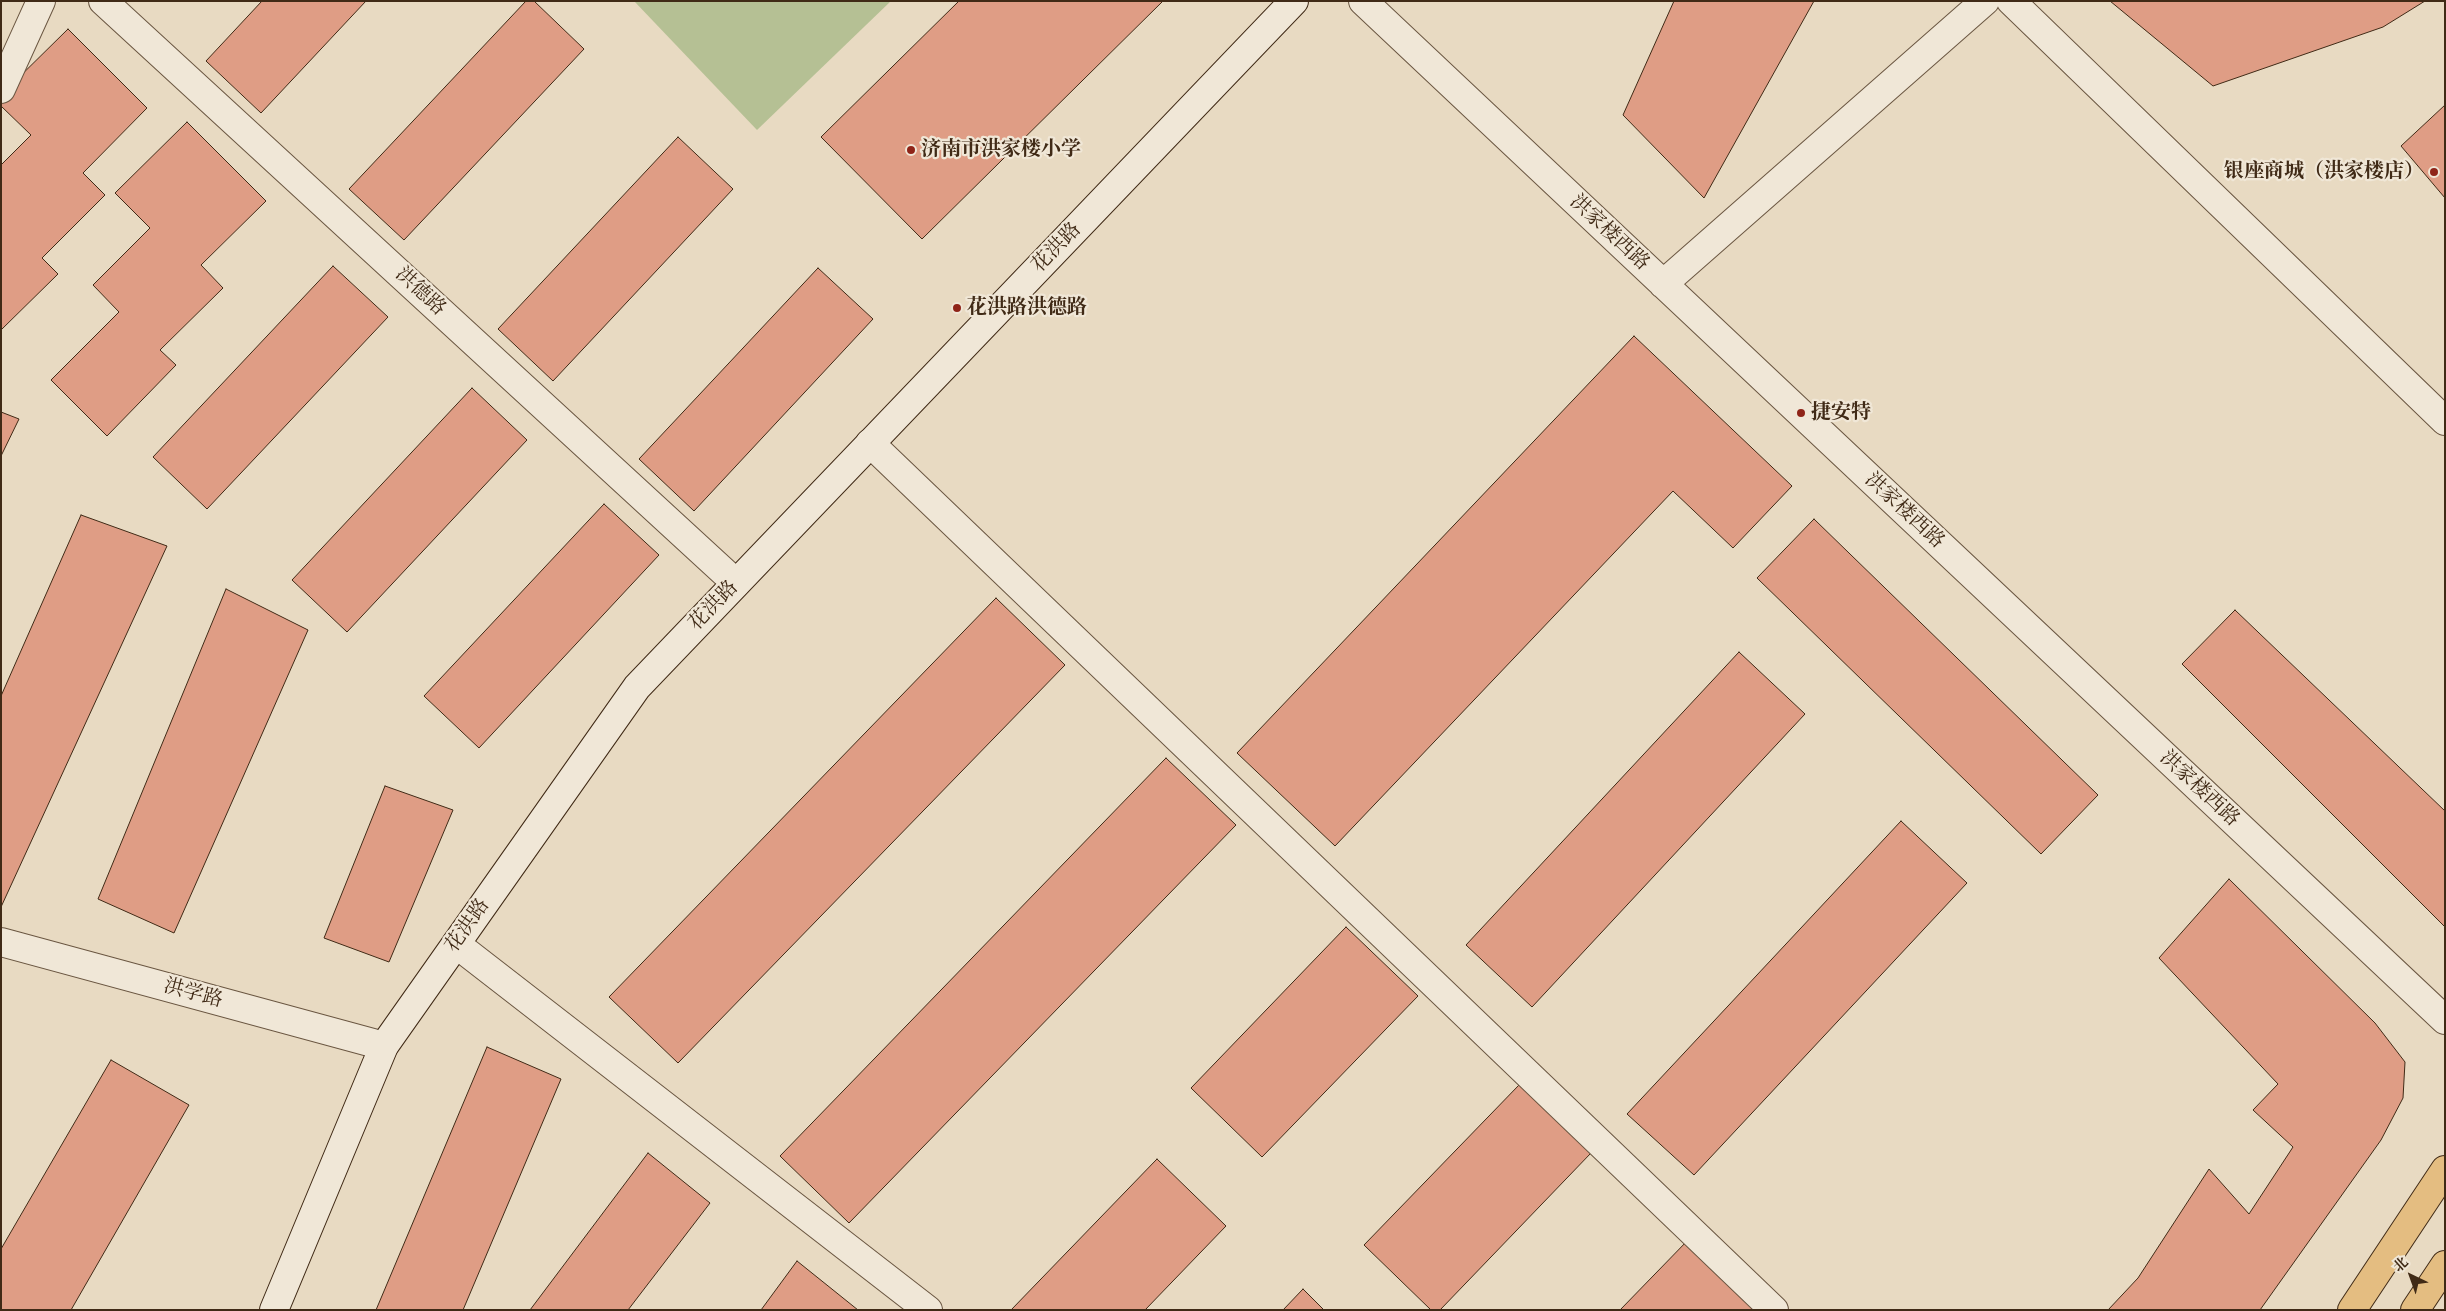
<!DOCTYPE html>
<meta charset="utf-8">
<style>
body{margin:0}
#map{position:relative;width:2446px;height:1311px;overflow:hidden;background:#e8dac2;font-family:"Libre Bodoni","Noto Serif SC",serif}
canvas{display:block}
.frame{position:absolute;inset:0;border:2px solid #402a16;pointer-events:none}
.north{position:absolute;left:2386px;top:1251px;width:50px;height:50px;-webkit-text-stroke:4px #f0e7d7;paint-order:stroke;rotate:318deg;font-size:14px;font-weight:700;line-height:20px;text-align:center;color:#402a16}
.north::after{content:'';display:block;margin:auto;width:18px;height:22px;background:#402a16;clip-path:polygon(50% 0,100% 100%,50% 72%,0 100%)}
</style>
<div id="map">
<canvas width="2446" height="1311"></canvas>
<div class="frame"></div>
<div class="north">北</div>
</div>
<script>
const c = document.querySelector('canvas').getContext('2d');
c.lineJoin = 'round';
function fill(path, color) {
  c.fillStyle = color;
  c.fill(path, 'evenodd');
}
function shape(rows) {
  const path = new Path2D();
  for (const r of rows) {
    path.moveTo(r[0], r[1]);
    for (let i = 2; i < r.length; i += 2) path.lineTo(r[i], r[i + 1]);
  }
  return path;
}
function trace(path, color, width, dash) {
  c.strokeStyle = color;
  c.lineWidth = width;
  c.lineCap = dash ? 'butt' : 'round';
  c.setLineDash(dash || []);
  c.stroke(path);
}
function label(font, color, halo, rows, align = 'center') {
  c.font = font + ' "Libre Bodoni","Noto Serif SC",serif';
  c.lineWidth = 4.5;
  c.setLineDash([]);
  c.textBaseline = 'middle';
  c.strokeStyle = halo;
  c.fillStyle = color;
  for (const [text, x, y, turn = 0] of rows) {
    c.save();
    c.translate(x, y);
    c.rotate((+turn || 0) * Math.PI / 180);
    c.textAlign = isNaN(turn) ? turn : align;
    if (halo) c.strokeText(text, 0, 0);
    c.fillText(text, 0, 0);
    c.restore();
  }
}
const green = shape([
 [634,1,891,1,757,130]
]);
const building = shape([
 [262,1,366,1,261,113,206,61,262,1],
 [526,1,534,1,584,49,404,240,349,189,526,1],
 [959,1,1163,1,922,239,821,137,959,1],
 [1674,1,1814,1,1704,198,1623,115,1674,1],
 [2110,1,2425,1,2383,27,2213,86,2110,1],
 [68,29,147,108,83,173,105,195,42,258,58,274,1,330,1,165,31,135,1,106,1,95,68,29],
 [2445,105,2445,198,2401,146,2445,105],
 [187,122,266,201,201,265,223,288,160,350,176,365,107,436,51,380,119,312,93,285,150,228,115,193,187,122],
 [678,137,733,189,553,381,498,329,678,137],
 [333,266,388,317,207,509,153,457,333,266],
 [818,268,873,319,694,511,639,459,818,268],
 [1634,336,1792,486,1733,548,1673,491,1335,846,1237,753,1634,336],
 [472,388,527,440,347,632,292,580,472,388],
 [1,412,19,419,1,456,1,412],
 [604,504,659,555,479,748,424,696,604,504],
 [81,515,167,546,1,907,1,696,81,515],
 [1814,519,2098,795,2041,854,1757,578,1814,519],
 [226,589,308,630,174,933,98,899,226,589],
 [996,598,1065,665,678,1063,609,997,996,598],
 [2235,610,2445,811,2445,927,2182,664,2235,610],
 [1739,652,1805,714,1532,1007,1466,945,1739,652],
 [1166,758,1236,825,849,1223,780,1156,1166,758],
 [385,786,453,810,389,962,324,938,385,786],
 [1901,821,1967,883,1694,1175,1627,1114,1901,821],
 [2229,879,2375,1023,2405,1062,2403,1098,2381,1140,2260,1310,2108,1310,2138,1278,2209,1169,2249,1214,2293,1147,2253,1110,2278,1084,2159,958,2229,879],
 [1346,927,1418,996,1262,1157,1191,1088,1346,927],
 [487,1047,561,1079,463,1310,376,1310,487,1047],
 [111,1060,189,1105,71,1310,1,1310,1,1249,111,1060],
 [1520,1084,1591,1153,1440,1310,1431,1310,1364,1245,1520,1084],
 [648,1153,710,1203,628,1310,530,1310,648,1153],
 [1157,1159,1226,1226,1145,1310,1011,1310,1157,1159],
 [1690,1238,1760,1310,1620,1310,1690,1238],
 [797,1261,858,1310,761,1310,797,1261],
 [1303,1289,1324,1310,1283,1310,1303,1289]
]);
const street = shape([
 [103,1,736,583],
 [1363,1,2445,1020],
 [2011,1,2445,421],
 [1,89,41,1],
 [1663,284,1985,1],
 [870,443,1774,1310],
 [1,942,384,1046],
 [456,944,928,1310]
]);
const secondary = shape([
 [274,1310,384,1046,637,687,1294,1]
]);
const primary = shape([
 [2352,1310,2445,1170],
 [2415,1310,2445,1265]
]);
const markers = [
 [911,150,5,"#8f2418"],
 [2434,172,5,"#8f2418"],
 [957,308,5,"#8f2418"],
 [1801,413,5,"#8f2418"]
];
const poiNames = [
 ["济南市洪家楼小学",921,150],
 ["银座商城（洪家楼店）",2424,172,"right"],
 ["花洪路洪德路",967,308],
 ["捷安特",1811,413]
];
const streetNames = [
 ["洪家楼西路",1609,233,43],
 ["花洪路",1057,248,-46],
 ["洪德路",420,292,43],
 ["洪家楼西路",1904,511,43],
 ["花洪路",714,606,-46],
 ["洪家楼西路",2199,789,43],
 ["花洪路",468,926,-55],
 ["洪学路",193,994,15]
];
fill(green, '#b5c094');
fill(building, '#df9d85');
trace(building, '#402a16', 1);
trace(street, '#6a5641', 30);
trace(secondary, '#402a16', 30);
trace(primary, '#402a16', 30);
trace(street, '#f0e7d7', 28);
trace(secondary, '#f0e7d7', 28);
trace(primary, '#e4bd81', 28);
for (const [x, y, r, color] of markers) {
  const dot = new Path2D();
  dot.arc(x, y, r, 0, 2 * Math.PI);
  c.fillStyle = color;
  c.fill(dot);
  trace(dot, '#f0e7d7', 2);
}
label('bold 20px', '#402a16', '#f0e7d7', poiNames, 'left');
label('20px', '#402a16', '#f0e7d7', streetNames);
</script>
